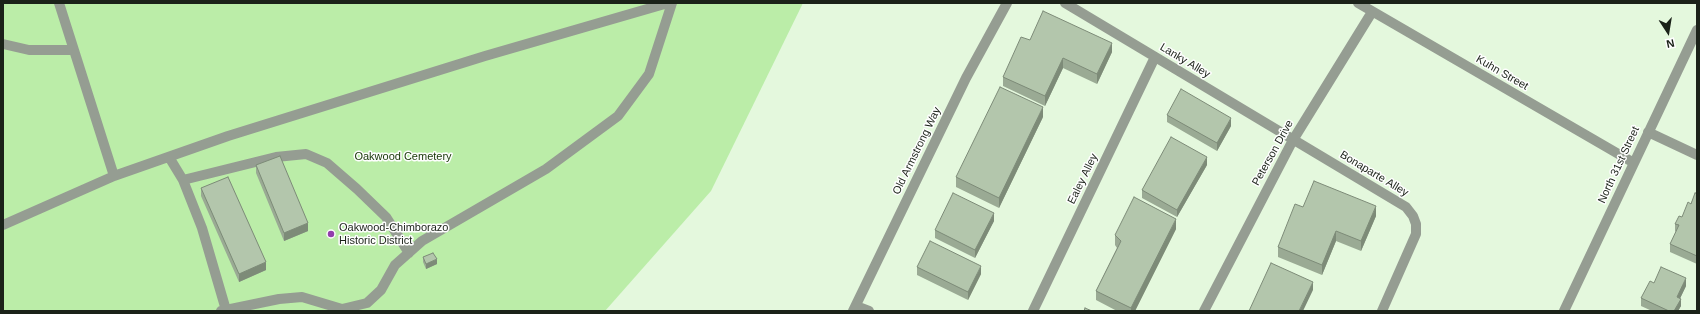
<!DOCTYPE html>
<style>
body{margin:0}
#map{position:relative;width:1700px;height:314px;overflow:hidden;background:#e4f8dd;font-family:Arial,sans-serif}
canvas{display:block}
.frame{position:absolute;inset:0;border:4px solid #1b2219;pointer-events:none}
.north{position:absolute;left:1648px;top:12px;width:40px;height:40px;-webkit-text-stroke:3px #fefefe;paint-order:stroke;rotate:168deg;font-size:11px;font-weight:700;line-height:16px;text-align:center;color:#1b2219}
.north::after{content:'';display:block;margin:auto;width:14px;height:18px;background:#1b2219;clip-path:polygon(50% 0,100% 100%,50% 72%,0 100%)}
</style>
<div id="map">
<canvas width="1700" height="314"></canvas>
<div class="frame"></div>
<div class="north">N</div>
</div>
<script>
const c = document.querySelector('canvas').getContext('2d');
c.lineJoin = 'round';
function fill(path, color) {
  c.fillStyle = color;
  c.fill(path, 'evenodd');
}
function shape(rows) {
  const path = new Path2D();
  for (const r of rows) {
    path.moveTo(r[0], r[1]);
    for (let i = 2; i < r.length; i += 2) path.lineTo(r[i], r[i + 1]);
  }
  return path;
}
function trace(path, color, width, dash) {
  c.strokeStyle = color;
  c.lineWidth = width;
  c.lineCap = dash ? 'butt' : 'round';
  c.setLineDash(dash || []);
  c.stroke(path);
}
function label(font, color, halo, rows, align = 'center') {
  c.font = font + ' Arial,sans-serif';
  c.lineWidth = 3;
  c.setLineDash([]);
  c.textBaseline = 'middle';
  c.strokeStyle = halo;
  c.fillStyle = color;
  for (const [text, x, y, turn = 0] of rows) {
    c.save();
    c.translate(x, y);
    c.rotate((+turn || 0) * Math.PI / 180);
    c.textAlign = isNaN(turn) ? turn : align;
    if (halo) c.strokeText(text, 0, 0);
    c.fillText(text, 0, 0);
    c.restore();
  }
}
const green = shape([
 [3,3,803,3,711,191,605,311,3,311]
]);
const minor = shape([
 [59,3,114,176],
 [1065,3,1406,207,1413,216,1416,224,1416,234,1382,311],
 [1358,3,1634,163],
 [3,44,29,50,73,50],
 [1648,132,1697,155],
 [169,157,183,180,202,228,226,310],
 [183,180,276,157,306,154,327,163,357,189,386,217,409,253],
 [3,225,114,176,228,136,485,56,668,3],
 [856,306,869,311],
 [221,311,279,299,302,297,342,309,367,303,381,290,395,265,422,241,546,169,618,116,649,74,672,3],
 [853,311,966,78,1007,3],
 [1033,311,1155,57],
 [1204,311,1293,140,1372,12],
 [1564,311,1697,30]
]);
const wall = shape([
 [1030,40,1112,52,1097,84,1063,68,1045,106,1003,86,1003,77],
 [1167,115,1231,126,1217,151,1167,122],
 [1043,117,999,208,956,187,956,177],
 [256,165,308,231,284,241,256,173],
 [1207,165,1177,217,1142,198,1142,190],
 [201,188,266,270,239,282,201,196],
 [1697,193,1697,264,1670,252,1670,244,1676,232,1675,231,1675,224,1682,217],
 [1303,207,1376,216,1361,251,1336,241,1322,275,1278,257,1278,247],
 [994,221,975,258,935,238,935,230],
 [1176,229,1135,311,1117,311,1096,300,1096,291,1117,248,1115,245,1115,235],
 [423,257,437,264,426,269,423,262],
 [917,267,981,274,968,300,917,275],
 [1654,283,1686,286,1680,298,1681,306,1678,311,1652,311,1641,306,1641,298]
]);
const shadedWall = shape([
 [1112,43,1112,52,1097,84,1097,74],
 [1063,58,1063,68,1045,106,1045,96],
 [1043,107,1043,117,999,208,999,198],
 [1231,118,1231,126,1217,151,1217,143],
 [1207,157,1207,165,1177,217,1177,210],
 [1376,206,1376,216,1361,251,1361,241],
 [994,213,994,221,975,258,975,250],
 [1176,219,1176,229,1135,311,1131,311,1131,308],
 [308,223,308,231,284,241,284,233],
 [1336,231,1336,241,1322,275,1322,265],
 [437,259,437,264,426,269,426,264],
 [266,262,266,270,239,282,239,274],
 [981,266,981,274,968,300,968,292],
 [1686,278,1686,286,1677,305,1677,297],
 [1313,282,1313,290,1303,311,1299,311],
 [1681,299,1681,306,1678,311,1674,311]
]);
const building = shape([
 [1043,11,1112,43,1097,74,1063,58,1045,96,1003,77,1021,37,1030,40,1043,11],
 [1000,87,1043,107,999,198,956,177,1000,87],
 [1181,89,1231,118,1217,143,1167,115,1181,89],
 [1171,137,1207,157,1177,210,1142,190,1171,137],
 [280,156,308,223,284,233,256,165,280,156],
 [228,177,266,262,239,274,201,188,228,177],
 [1314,181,1376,206,1361,241,1336,231,1322,265,1278,247,1295,204,1303,207,1314,181],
 [953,193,994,213,975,250,935,230,953,193],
 [1695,193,1697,193,1697,256,1670,244,1679,225,1675,224,1679,216,1682,217,1688,202,1691,204,1695,193],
 [1134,197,1176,219,1131,308,1096,291,1121,241,1115,235,1134,197],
 [930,241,981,266,968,292,917,267,930,241],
 [433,253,437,259,426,264,423,257,433,253],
 [1271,263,1313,282,1299,311,1249,311,1271,263],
 [1661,267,1686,278,1677,297,1681,299,1674,311,1669,311,1641,298,1650,281,1654,283,1661,267],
 [1085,308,1092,311,1084,311,1085,308]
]);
const markers = [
 [331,234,4,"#923eac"]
];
const streetNames = [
 ["Lanky Alley",1185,61,31],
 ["Kuhn Street",1502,73,30],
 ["Old Armstrong Way",917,151,-64],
 ["Peterson Drive",1273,153,-61],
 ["North 31st Street",1619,165,-65],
 ["Bonaparte Alley",1374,174,31],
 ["Ealey Alley",1083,179,-64]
];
const parkNames = [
 ["Oakwood Cemetery",403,157]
];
const poiNames = [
 ["Oakwood-Chimborazo",339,228],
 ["Historic District",339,241]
];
fill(green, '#bbeda8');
trace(minor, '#959d92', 10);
fill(wall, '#9aaa94');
fill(shadedWall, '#7d8b78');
fill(building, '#b3c6ac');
trace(building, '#7d8b78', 1);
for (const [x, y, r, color] of markers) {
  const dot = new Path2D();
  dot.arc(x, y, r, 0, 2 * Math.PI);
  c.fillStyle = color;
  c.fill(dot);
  trace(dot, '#fefefe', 1.5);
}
label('11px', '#1b2219', '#fefefe', streetNames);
label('11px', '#163606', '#fefefe', parkNames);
label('11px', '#1b2219', '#fefefe', poiNames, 'left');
</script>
